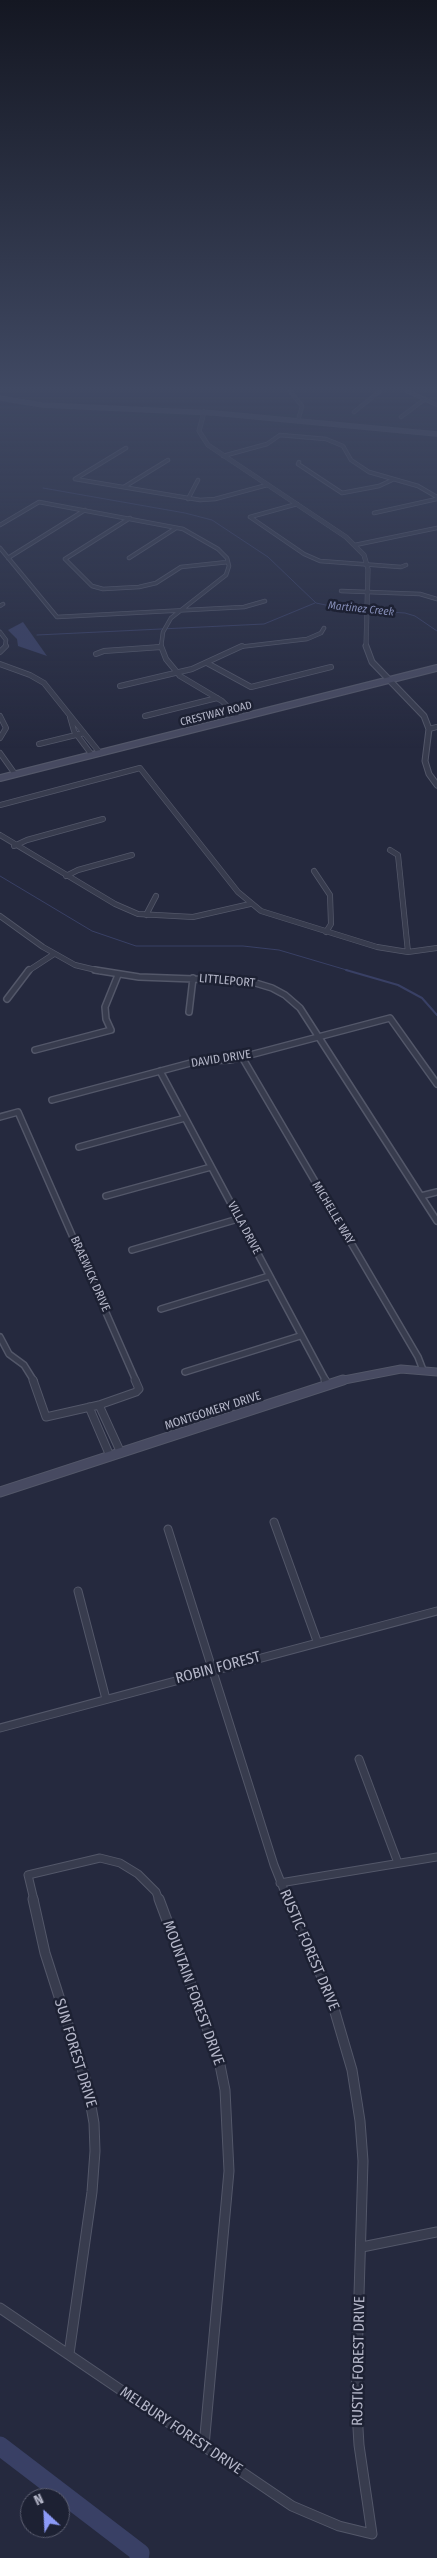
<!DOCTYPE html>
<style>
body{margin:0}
#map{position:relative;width:437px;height:2558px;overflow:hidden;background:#25293e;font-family:"Fira Sans Condensed",sans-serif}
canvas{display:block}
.north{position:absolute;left:20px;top:2488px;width:50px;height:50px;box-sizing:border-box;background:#1d2133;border:1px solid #5a5d6f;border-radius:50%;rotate:335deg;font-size:14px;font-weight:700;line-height:20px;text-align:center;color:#b5b7c9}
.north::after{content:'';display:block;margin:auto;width:18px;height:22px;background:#8c9af7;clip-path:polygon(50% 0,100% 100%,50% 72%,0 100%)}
</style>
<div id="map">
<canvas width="437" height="2558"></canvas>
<div class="north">N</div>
</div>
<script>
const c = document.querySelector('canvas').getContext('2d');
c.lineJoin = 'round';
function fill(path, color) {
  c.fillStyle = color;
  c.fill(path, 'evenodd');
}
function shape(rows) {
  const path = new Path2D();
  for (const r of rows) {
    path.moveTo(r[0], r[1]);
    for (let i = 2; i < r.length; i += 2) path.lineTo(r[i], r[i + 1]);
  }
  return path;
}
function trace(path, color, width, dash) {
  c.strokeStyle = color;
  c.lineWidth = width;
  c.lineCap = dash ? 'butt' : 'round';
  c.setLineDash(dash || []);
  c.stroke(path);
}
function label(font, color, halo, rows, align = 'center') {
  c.font = font + ' "Fira Sans Condensed",sans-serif';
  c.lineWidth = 5;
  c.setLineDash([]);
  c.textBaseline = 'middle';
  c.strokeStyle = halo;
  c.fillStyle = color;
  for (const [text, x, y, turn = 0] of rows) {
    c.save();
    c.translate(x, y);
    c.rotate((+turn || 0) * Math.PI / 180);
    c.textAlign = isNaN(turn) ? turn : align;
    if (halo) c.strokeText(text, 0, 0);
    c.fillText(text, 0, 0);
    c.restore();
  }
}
const water = shape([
 [23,622,47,656,18,646,17,639,8,630]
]);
const streamFar1 = shape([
 [43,488,185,513,212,520,268,557,316,603,345,609,405,613,415,616,437,631],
 [37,635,264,624,315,603],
 [0,876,92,931,136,946,243,946,279,950,350,971]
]);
const stream = shape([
 [346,970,398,985,422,998,437,1015]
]);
const river = shape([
 [0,2446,140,2553,139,2558]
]);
const minorFar4 = shape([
 [290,391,302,406,298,421],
 [407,391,437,405],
 [354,412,380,391],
 [401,417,425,399],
 [223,456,267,444,280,435,326,439,343,446,351,460,369,472,418,486,437,497],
 [299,462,298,464,342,493,379,486,392,480],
 [75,479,200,500,215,499,267,485],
 [75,479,126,448],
 [124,487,168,460],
 [188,499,198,480],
 [374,513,437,499],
 [250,517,304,554,320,561,401,567,406,565],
 [250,517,297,504],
 [130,518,65,559,92,586,103,589,139,587,156,583,181,567,228,562],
 [0,525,39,502,183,529,218,549,227,558,229,566,226,575,171,618,163,632,161,647],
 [355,545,437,528],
 [0,548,57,617,244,607,265,601],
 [8,558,85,510],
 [129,558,176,528],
 [341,591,420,594,437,599],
 [0,606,3,604],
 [0,632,6,640,5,647],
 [155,647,161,647],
 [239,647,307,639,321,633,324,628]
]);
const minorFar3 = shape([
 [161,646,166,659,180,676,222,701,239,718],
 [0,652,6,646],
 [96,654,104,651,161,647],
 [207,663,251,687,331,667],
 [0,664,30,675,44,683,100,753],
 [120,686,192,669,242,646],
 [0,716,6,728,0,738],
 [145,716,217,698],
 [70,717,74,731,92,755],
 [429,729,437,727],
 [39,744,84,733],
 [0,753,15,774],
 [0,805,140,768,238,892,261,911,377,947,408,952,437,948],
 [0,835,115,904,138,914,193,917,250,904],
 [14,846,27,840,103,819],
 [390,850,398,855,408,952],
 [314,871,330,895,331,924,326,932],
 [66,876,78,870,132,855],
 [146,915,156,896],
 [0,916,43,947,75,965,100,971],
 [28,971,54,954]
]);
const minorFar2 = shape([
 [95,970,139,977,249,981,272,988,285,995,300,1008,437,1221],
 [7,999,29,970],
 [189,1012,193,978],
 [35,1050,111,1030,106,1019,105,1007,118,975],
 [242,1057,418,1357,423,1370],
 [160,1071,326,1381],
 [52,1100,198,1061,231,1060,390,1018,437,1084],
 [0,1117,18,1112,136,1381],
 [79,1147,185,1118],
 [106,1196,211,1167],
 [421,1196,437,1192],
 [132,1250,238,1219],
 [161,1309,269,1276],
 [0,1337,9,1354,24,1365,34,1381],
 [185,1372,300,1336]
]);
const minorFar1 = shape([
 [33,1380,46,1417,99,1405,136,1392,139,1389,135,1380],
 [325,1380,328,1385],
 [99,1405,121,1453],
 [89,1407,110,1456],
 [274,1522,317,1641],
 [168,1529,274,1865,288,1900],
 [78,1591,106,1699],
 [0,1728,437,1611],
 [359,1759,398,1863],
 [280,1883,437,1857],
 [34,1900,28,1875,100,1858,120,1863,138,1874,156,1892,159,1900]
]);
const minor = shape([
 [33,1899,45,1953,87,2084,94,2123,95,2151,92,2192,69,2354],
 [159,1899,219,2060,225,2090,229,2171,204,2446],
 [362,2247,437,2232],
 [0,2308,292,2506,339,2526,372,2534,359,2445,356,2395,363,2161,360,2121,352,2070,330,1995,287,1899]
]);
const tertiaryFar1 = shape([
 [204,412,199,431,208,445,346,537,364,555,368,569,366,647]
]);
const tertiary = shape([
 [366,646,372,662,424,716,429,729,425,761,429,774,437,785]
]);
const secondaryFar3 = shape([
 [0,398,42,405,214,413,437,434]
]);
const secondaryFar2 = shape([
 [0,778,437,668]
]);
const secondaryFar1 = shape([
 [339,1381,401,1369,437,1372]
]);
const secondary = shape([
 [0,1492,343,1380]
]);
const farWaternames = [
 ["Martinez Creek",361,609,6]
];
const farStreetnames = [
 ["CRESTWAY ROAD",216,714,-14]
];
const streetNames = [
 ["LITTLEPORT",227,981,5],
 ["DAVID DRIVE",221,1059,-9],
 ["MICHELLE WAY",333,1213,59],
 ["VILLA DRIVE",244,1228,62],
 ["BRAEWICK DRIVE",90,1274,66],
 ["MONTGOMERY DRIVE",213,1411,-18]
];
const nearStreetnames = [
 ["ROBIN FOREST",218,1668,-15],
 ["RUSTIC FOREST DRIVE",309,1950,67],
 ["MOUNTAIN FOREST DRIVE",193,1993,70],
 ["SUN FOREST DRIVE",75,2053,73],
 ["RUSTIC FOREST DRIVE",359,2361,-89],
 ["MELBURY FOREST DRIVE",181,2431,34]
];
fill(water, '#394065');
trace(streamFar1, '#394065', 1);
trace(stream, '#394065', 2);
trace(river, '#394065', 19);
trace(minorFar4, '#535769', 4.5);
trace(minorFar3, '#535769', 6);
trace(minorFar2, '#535769', 8);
trace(minorFar1, '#535769', 9);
trace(minor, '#535769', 11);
trace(tertiaryFar1, '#535769', 5);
trace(tertiary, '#535769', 7);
trace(secondaryFar3, '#535769', 5.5);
trace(secondaryFar2, '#535769', 8);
trace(secondaryFar1, '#535769', 9);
trace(secondary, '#535769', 11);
trace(minorFar4, '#383c4e', 3);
trace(minorFar3, '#383c4e', 4.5);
trace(minorFar2, '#383c4e', 5);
trace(minorFar1, '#383c4e', 7);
trace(minor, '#383c4e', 9);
trace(tertiaryFar1, '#383c4e', 4);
trace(tertiary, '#383c4e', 5);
trace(secondaryFar3, '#474a61', 4.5);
trace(secondaryFar2, '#474a61', 5.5);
trace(secondaryFar1, '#474a61', 7);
trace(secondary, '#474a61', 9);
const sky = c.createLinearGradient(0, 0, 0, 749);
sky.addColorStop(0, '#141722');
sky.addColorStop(0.52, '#404963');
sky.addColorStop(1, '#40496300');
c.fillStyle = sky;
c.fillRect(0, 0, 437, 749);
label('italic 11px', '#848cb5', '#1d2133', farWaternames);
label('11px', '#b5b7c9', '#1d2133', farStreetnames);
label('12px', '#b5b7c9', '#1d2133', streetNames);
label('15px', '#b5b7c9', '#1d2133', nearStreetnames);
</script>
